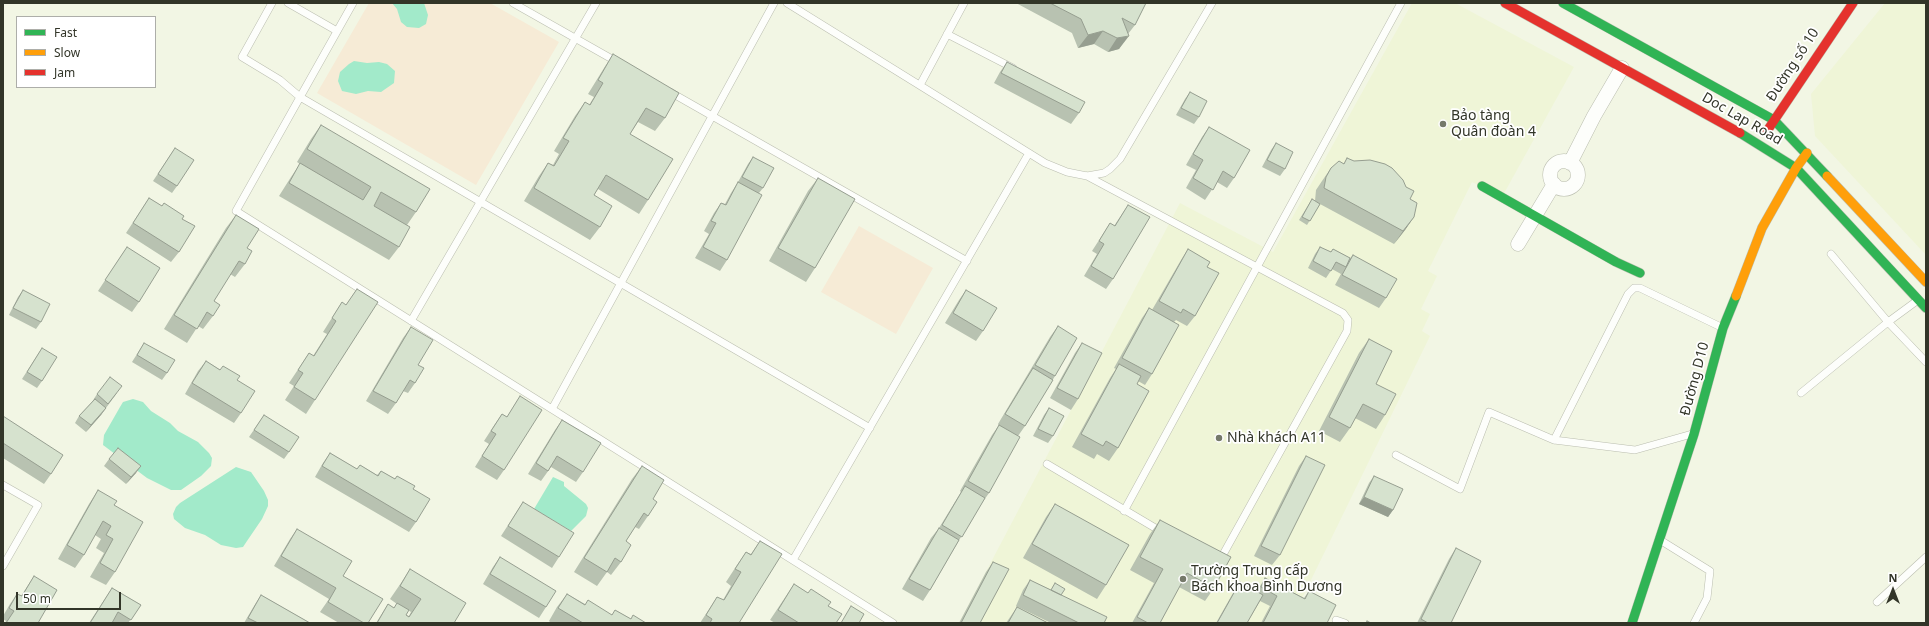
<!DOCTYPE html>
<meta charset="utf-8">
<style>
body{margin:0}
#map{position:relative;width:1929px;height:626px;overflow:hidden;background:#f2f6e4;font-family:"Noto Sans",sans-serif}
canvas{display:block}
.frame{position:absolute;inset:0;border:4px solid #323528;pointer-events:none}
.legend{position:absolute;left:16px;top:16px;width:140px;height:72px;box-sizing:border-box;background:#fff;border:1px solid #adaea9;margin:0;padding:5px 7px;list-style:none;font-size:12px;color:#323528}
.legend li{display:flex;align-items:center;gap:8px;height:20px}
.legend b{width:20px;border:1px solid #adaea9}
.north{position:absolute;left:1873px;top:570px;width:40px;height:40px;-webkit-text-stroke:3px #fff;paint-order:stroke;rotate:0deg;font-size:11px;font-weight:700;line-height:16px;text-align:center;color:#323528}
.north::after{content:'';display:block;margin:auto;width:14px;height:18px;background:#323528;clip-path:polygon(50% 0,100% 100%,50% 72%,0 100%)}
.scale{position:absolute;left:16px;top:592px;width:105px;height:18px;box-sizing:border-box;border:2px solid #323528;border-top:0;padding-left:5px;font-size:12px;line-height:14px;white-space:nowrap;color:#323528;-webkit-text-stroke:3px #fff;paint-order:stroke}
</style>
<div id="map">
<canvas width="1929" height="626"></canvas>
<div class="frame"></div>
<ul class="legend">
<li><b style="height:5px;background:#30b455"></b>Fast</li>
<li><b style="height:5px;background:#ff9f0a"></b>Slow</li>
<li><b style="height:5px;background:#e5322d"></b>Jam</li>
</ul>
<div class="north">N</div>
<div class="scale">50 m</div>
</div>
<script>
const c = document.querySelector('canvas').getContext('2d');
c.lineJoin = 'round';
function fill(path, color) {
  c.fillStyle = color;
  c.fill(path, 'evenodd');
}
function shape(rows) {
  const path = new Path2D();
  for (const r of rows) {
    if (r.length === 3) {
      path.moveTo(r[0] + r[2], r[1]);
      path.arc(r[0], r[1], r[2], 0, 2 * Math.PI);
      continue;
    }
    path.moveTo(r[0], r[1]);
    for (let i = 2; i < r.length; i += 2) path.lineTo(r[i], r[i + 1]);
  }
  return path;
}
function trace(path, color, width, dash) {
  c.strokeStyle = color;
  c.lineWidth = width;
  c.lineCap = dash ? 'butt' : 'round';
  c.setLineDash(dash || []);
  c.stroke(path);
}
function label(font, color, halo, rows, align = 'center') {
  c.font = font + ' "Noto Sans",sans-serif';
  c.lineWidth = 3.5;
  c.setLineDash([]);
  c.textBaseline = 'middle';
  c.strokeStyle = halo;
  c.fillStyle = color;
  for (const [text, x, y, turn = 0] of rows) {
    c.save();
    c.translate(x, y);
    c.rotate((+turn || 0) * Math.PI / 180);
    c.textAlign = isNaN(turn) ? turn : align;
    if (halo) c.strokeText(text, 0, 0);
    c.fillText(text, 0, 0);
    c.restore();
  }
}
const built = shape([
 [1412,3,1455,3,1574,67,1502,197,1472,182,1428,271,1437,276,1421,309,1430,314,1422,331,1430,336,1290,623,959,623,1180,203,1273,252],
 [1885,3,1926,3,1926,255,1815,136,1811,94]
]);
const green = shape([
 [369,3,490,3,559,42,476,185,317,93],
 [859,226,933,268,896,334,821,292]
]);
const water = shape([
 [392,3,424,3,428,15,426,24,419,28,407,27,401,22,397,9],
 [354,61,367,63,379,62,387,64,395,71,394,83,381,92,368,91,356,94,342,91,338,81,340,72,349,64],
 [133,399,143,402,151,411,170,423,178,431,198,442,209,453,212,458,211,466,201,476,181,490,171,490,147,478,103,445,104,435,120,407,123,402],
 [236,467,251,472,264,491,268,500,268,506,262,519,247,541,243,547,236,548,221,545,205,535,185,528,174,519,173,514,176,507,180,503],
 [553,477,564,482,564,486,586,504,588,508,586,516,571,531,534,509]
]);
const lane = shape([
 [272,3,242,57,280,80,300,97,870,428],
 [288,3,337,31],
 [353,3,236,211,893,623],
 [513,3,619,63],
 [787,3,1045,163,1067,172,1087,176,1104,173,1110,169,1120,159,1212,3],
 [947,34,1013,68],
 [920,85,964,3],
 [670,92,967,261],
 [1087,176,1343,313,1348,320,1347,331,1220,560],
 [1918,300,1888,322,1926,362],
 [411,321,596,3],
 [1801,393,1888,322,1831,254],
 [552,409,774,3],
 [1554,440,1628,294,1634,288,1640,288,1723,328],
 [1396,455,1460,489,1489,412,1554,440,1635,450,1692,434],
 [1047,464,1162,532],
 [3,485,38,505,3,566],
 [1124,511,1401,3],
 [1660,540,1710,571,1707,598,1694,623],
 [793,560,1029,153],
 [1877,602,1926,557],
 [1336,620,1345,623]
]);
const street = shape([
 [1564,175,14],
 [1570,163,1594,116,1622,68],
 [1518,244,1554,184]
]);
const fast = shape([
 [1563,3,1774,120,1827,176],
 [1740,133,1796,168,1926,308],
 [1482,186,1616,262,1640,273],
 [1632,623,1694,434,1723,328,1736,296]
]);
const slow = shape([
 [1827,176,1926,282],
 [1736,296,1762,228,1796,168,1807,153]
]);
const jam = shape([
 [1505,3,1740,133],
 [1767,131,1853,3]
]);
const wall = shape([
 [1016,3,1146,3,1135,25,1128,34,1119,49,1108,52,1094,44,1078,48,1072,33],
 [613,54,665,118,655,131,638,122,630,134,648,200,639,214,598,189,594,195,600,227,590,240,524,201,539,176,548,163,553,165,559,154,554,151,575,116,585,102,589,105,594,97,588,94,604,68],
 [1007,62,1079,113,1071,124,994,83,1000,72],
 [1190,92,1199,117,1194,124,1176,115,1185,99],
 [321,125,416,212,407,225,399,247,389,260,279,196,291,177,300,164,297,162,311,139],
 [1209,127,1234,178,1227,188,1217,182,1205,200,1186,188,1196,170,1186,165,1202,137],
 [1276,143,1285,169,1280,176,1262,167,1271,150],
 [175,148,177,186,172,193,153,181],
 [753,157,763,188,759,193,727,260,720,271,695,258,709,234,704,231,714,213,721,203,725,204,731,193,738,182,748,164],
 [1347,158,1410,199,1414,217,1405,230,1394,244,1320,204,1307,225,1299,220,1312,199,1315,201,1316,190,1322,181,1331,168,1344,163],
 [818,178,815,268,806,282,769,261,808,191],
 [149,198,182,219,179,252,171,262,126,233],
 [1128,205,1113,279,1106,289,1084,276,1097,254,1092,251,1103,234,1110,223,1114,226],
 [236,215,247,248,245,264,235,277,230,274,214,301,213,316,203,329,198,326,187,343,164,329,226,228],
 [127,247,139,302,132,312,98,291],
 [1320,247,1331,252,1333,249,1350,258,1353,255,1386,298,1379,308,1335,285,1341,274,1332,269,1326,278,1308,268,1315,254],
 [1188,249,1207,267,1195,316,1187,326,1176,320,1174,322,1152,374,1145,385,1138,381,1137,384,1118,448,1109,461,1097,454,1094,459,1072,447,1110,378,1116,369,1114,368,1142,318,1149,308,1152,310,1181,260],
 [357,289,315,400,306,414,285,400,294,386,289,383,309,353,313,356,327,334,323,332,342,302,346,305],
 [23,290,41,322,36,329,9,315,18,297],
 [966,290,983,331,976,341,945,323,959,300],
 [1058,326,1055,376,1025,426,1018,436,989,493,982,503,958,542,930,590,923,601,902,589,931,538,939,528,961,492,960,491,992,435,999,425,1000,426,998,424,1050,337],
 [411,327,418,365,415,383,408,393,403,391,396,403,388,414,366,401,403,338],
 [1369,339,1376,384,1385,415,1376,429,1355,418,1350,428,1340,442,1319,431,1359,353],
 [144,343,167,373,162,380,132,362],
 [1082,343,1078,399,1071,410,1050,398,1075,353],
 [42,348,42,381,37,388,22,379],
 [206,361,237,380,241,413,234,423,185,394,198,371],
 [117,393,106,408,101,415,86,432,75,423,79,416,92,402,97,394],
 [520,396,504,470,497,480,475,467,489,444,484,441,495,424,502,414,507,417],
 [1049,408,1053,436,1048,443,1033,436,1044,415],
 [264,415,289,452,284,459,249,437],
 [3,416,51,474,44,484,3,458],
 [562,420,583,472,576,482,551,467,541,481,528,474,555,430],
 [330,453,357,469,360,465,377,475,381,471,413,489,416,522,409,532,315,477,323,463],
 [1306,456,1280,555,1272,565,1254,556,1299,466],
 [109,459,136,473,126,484,104,466],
 [642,466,653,499,648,516,639,529,635,527,626,541,621,562,611,575,607,572,597,586,574,572,632,479],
 [1374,476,1393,510,1388,517,1359,504,1369,483],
 [98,490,114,505,115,572,106,585,90,577,104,553,96,548,101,539,95,535,84,555,75,568,58,559,89,504],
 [523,502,559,557,552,568,501,536],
 [1055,504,1106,585,1097,599,1023,558,1046,517],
 [1160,520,1214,588,1205,601,1179,587,1160,623,1132,623,1154,583,1130,570,1150,534],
 [297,529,343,576,368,623,339,623,320,612,329,599,274,566,290,539],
 [760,541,739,623,700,623,717,597,723,600,731,586,726,582,737,565,746,552,751,554],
 [1456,548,1451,623,1417,623,1449,559],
 [500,557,546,607,539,618,483,584,493,567],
 [993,562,980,623,959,623,986,572],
 [410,569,454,623,376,623,388,604,394,608,397,604,390,599,401,583],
 [408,610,411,612,409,616,406,615],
 [34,576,38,623,5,623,6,621,3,619,3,616,10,604,17,594,21,596],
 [1265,578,1304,598,1309,591,1327,623,1261,623,1270,606,1260,601,1247,623,1216,623,1233,593,1240,582,1257,591],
 [1030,580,1051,590,1055,583,1061,595,1104,623,1051,623,1016,606,1023,590],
 [794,584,828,606,836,623,775,623,770,620],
 [112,588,141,605,128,623,89,623],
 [567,594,585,604,612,615,615,610,631,619,646,623,551,623,549,621,557,607],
 [261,595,310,623,244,623,254,606],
 [1017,607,1048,623,1006,623]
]);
const shadedWall = shape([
 [1103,31,1094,44,1078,48,1088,35],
 [1129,36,1119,49,1108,52,1117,38],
 [1414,217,1405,230,1394,244,1403,231],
 [106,408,101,415,86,432,91,425],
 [141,466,136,473,126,484,131,477],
 [1364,497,1393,510,1388,517,1359,504]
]);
const building = shape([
 [1050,3,1146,3,1135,25,1122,18,1129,36,1117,38,1103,31,1088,35,1081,19,1050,3],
 [613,54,679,93,665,118,646,108,630,134,673,159,648,200,606,175,594,195,612,206,600,227,534,188,548,163,554,166,569,141,563,138,585,102,590,105,603,83,598,80,613,54],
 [1007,62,1085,102,1079,113,1001,73,1007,62],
 [1190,92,1207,101,1199,117,1181,108,1190,92],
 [321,125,430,189,416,212,381,192,374,206,410,227,399,247,289,183,300,163,363,200,371,187,307,149,321,125],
 [1209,127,1250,150,1234,178,1223,171,1213,190,1193,178,1203,160,1193,154,1209,127],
 [1276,143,1293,152,1285,169,1267,160,1276,143],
 [175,148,194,160,177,186,158,174,175,148],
 [753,157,774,168,763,188,742,177,753,157],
 [1347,158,1354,161,1370,160,1385,164,1392,168,1403,180,1406,187,1414,191,1410,199,1417,203,1414,217,1403,231,1324,188,1326,177,1331,168,1339,161,1344,164,1347,158],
 [818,178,855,199,815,268,778,248,818,178],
 [738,182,762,195,727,260,703,247,716,223,711,221,721,203,726,205,738,182],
 [149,198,162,206,164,203,184,216,182,219,195,226,179,252,133,223,149,198],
 [1312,199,1320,204,1310,221,1302,217,1312,199],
 [1128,205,1150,217,1113,279,1091,266,1104,244,1099,241,1110,223,1115,226,1128,205],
 [236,215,259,229,247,248,252,251,245,264,239,261,214,301,220,305,213,316,207,312,197,329,174,315,236,215],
 [127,247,160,268,139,302,105,280,127,247],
 [1320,247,1331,252,1333,249,1350,258,1346,267,1336,262,1331,271,1313,261,1320,247],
 [1188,249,1210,262,1207,267,1219,273,1195,316,1183,309,1181,313,1159,301,1188,249],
 [1353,255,1397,279,1386,298,1342,275,1353,255],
 [357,289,378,302,315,400,294,387,303,373,298,370,309,353,314,356,336,321,332,318,342,302,346,305,357,289],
 [23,290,50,304,41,322,13,308,23,290],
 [966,290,997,308,983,331,953,313,966,290],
 [1149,308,1179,325,1152,374,1122,358,1149,308],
 [1058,326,1077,338,1055,376,1035,365,1058,326],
 [411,327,433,340,418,365,424,368,415,383,410,380,396,403,373,391,411,327],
 [1369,339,1392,351,1376,384,1396,394,1385,415,1363,404,1350,428,1329,417,1369,339],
 [144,343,175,360,167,373,137,355,144,343],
 [1082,343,1102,353,1078,399,1057,388,1082,343],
 [42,348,57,357,42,381,27,372,42,348],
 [206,361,220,370,223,366,240,376,237,380,255,391,241,413,192,383,206,361],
 [1119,364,1141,376,1137,384,1149,391,1118,448,1106,441,1103,446,1081,434,1119,364],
 [1033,368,1053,380,1025,426,1005,414,1033,368],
 [110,377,122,386,108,404,97,394,110,377],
 [520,396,542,410,504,470,482,456,496,434,491,431,502,414,507,417,520,396],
 [95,399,106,408,91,425,79,416,95,399],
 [1049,408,1064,416,1053,436,1038,429,1049,408],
 [264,415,299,437,289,452,254,430,264,415],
 [3,416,63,455,51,474,3,443,3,416],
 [562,420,601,443,583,472,557,456,548,471,536,463,562,420],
 [999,425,1020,437,989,493,968,481,999,425],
 [118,448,141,466,131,477,109,459,118,448],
 [330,453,357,469,360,465,378,476,381,471,395,479,397,476,415,486,413,489,430,499,416,522,322,466,330,453],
 [1306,456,1325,465,1280,555,1261,546,1306,456],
 [642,466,664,480,653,499,657,502,648,516,644,513,626,541,631,545,621,562,615,558,607,572,584,558,642,466],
 [1374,476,1403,489,1393,510,1364,497,1374,476],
 [965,486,985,498,962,537,942,525,965,486],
 [98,490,117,501,114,505,143,522,115,572,100,563,113,539,106,535,111,526,103,521,84,555,67,545,98,490],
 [523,502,574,533,559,557,508,526,523,502],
 [1055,504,1129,545,1106,585,1032,544,1055,504],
 [1160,520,1231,557,1214,588,1187,573,1160,623,1148,623,1137,617,1163,569,1140,557,1160,520],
 [939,528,959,540,930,590,909,579,939,528],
 [297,529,352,561,343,576,383,599,368,623,364,623,328,602,336,588,281,556,297,529],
 [760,541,782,554,739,623,710,623,712,619,706,615,717,597,724,600,741,572,735,569,746,552,751,555,760,541],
 [1456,548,1481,561,1451,623,1428,623,1421,619,1456,548],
 [500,557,556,591,546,607,490,574,500,557],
 [993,562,1009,569,980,623,961,623,993,562],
 [410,569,466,603,454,623,377,623,388,604,394,608,397,603,409,610,406,615,409,617,421,599,400,586,410,569],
 [34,576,57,590,38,623,6,623,14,611,9,608,17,594,22,596,34,576],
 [1265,578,1305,599,1309,591,1336,605,1327,623,1263,623,1277,596,1261,587,1265,578],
 [1030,580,1107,617,1104,623,1079,623,1023,595,1030,580],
 [1240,582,1263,595,1247,623,1217,623,1240,582],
 [1055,583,1065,589,1061,595,1051,590,1055,583],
 [794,584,808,593,811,589,831,602,828,606,842,614,836,623,799,623,778,610,794,584],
 [112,588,141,605,131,620,118,612,112,623,90,623,112,588],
 [567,594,585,605,588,600,612,615,615,610,631,619,633,615,646,623,583,623,558,608,567,594],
 [261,595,310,623,258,623,248,618,261,595],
 [851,606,864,614,859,623,841,623,851,606],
 [1017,607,1048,623,1008,623,1017,607],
 [1367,621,1371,623,1366,623,1367,621]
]);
const markers = [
 [1443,124,4,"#75796a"],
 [1219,438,4,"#75796a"],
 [1183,579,4,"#75796a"]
];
const streetNames = [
 ["Đường số 10",1793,65,-57],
 ["Doc Lap Road",1742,119,30],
 ["Đường D10",1695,379,-75]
];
const poiNames = [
 ["Bảo tàng",1451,116],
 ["Quân đoàn 4",1451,132],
 ["Nhà khách A11",1227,438],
 ["Trường Trung cấp",1191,571],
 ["Bách khoa Bình Dương",1191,587]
];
fill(built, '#eff5d7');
fill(green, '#f6ebd6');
fill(water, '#a2eaca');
trace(lane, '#babdaf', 8);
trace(street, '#babdaf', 15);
trace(fast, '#babdaf', 10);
trace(slow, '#babdaf', 10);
trace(jam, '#babdaf', 10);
trace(lane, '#fdfefb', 7);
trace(street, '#fdfefb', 14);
trace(fast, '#30b455', 9);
trace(slow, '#ff9f0a', 9);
trace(jam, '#e5322d', 9);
fill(wall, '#b8c2b1');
fill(shadedWall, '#969e90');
fill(building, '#d6e2ce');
trace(building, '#969e90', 1);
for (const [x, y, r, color] of markers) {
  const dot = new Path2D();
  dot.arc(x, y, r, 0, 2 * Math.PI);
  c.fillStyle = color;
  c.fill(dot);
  trace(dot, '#fff', 1.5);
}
label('14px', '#323528', '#fff', streetNames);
label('14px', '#323528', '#fff', poiNames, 'left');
</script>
